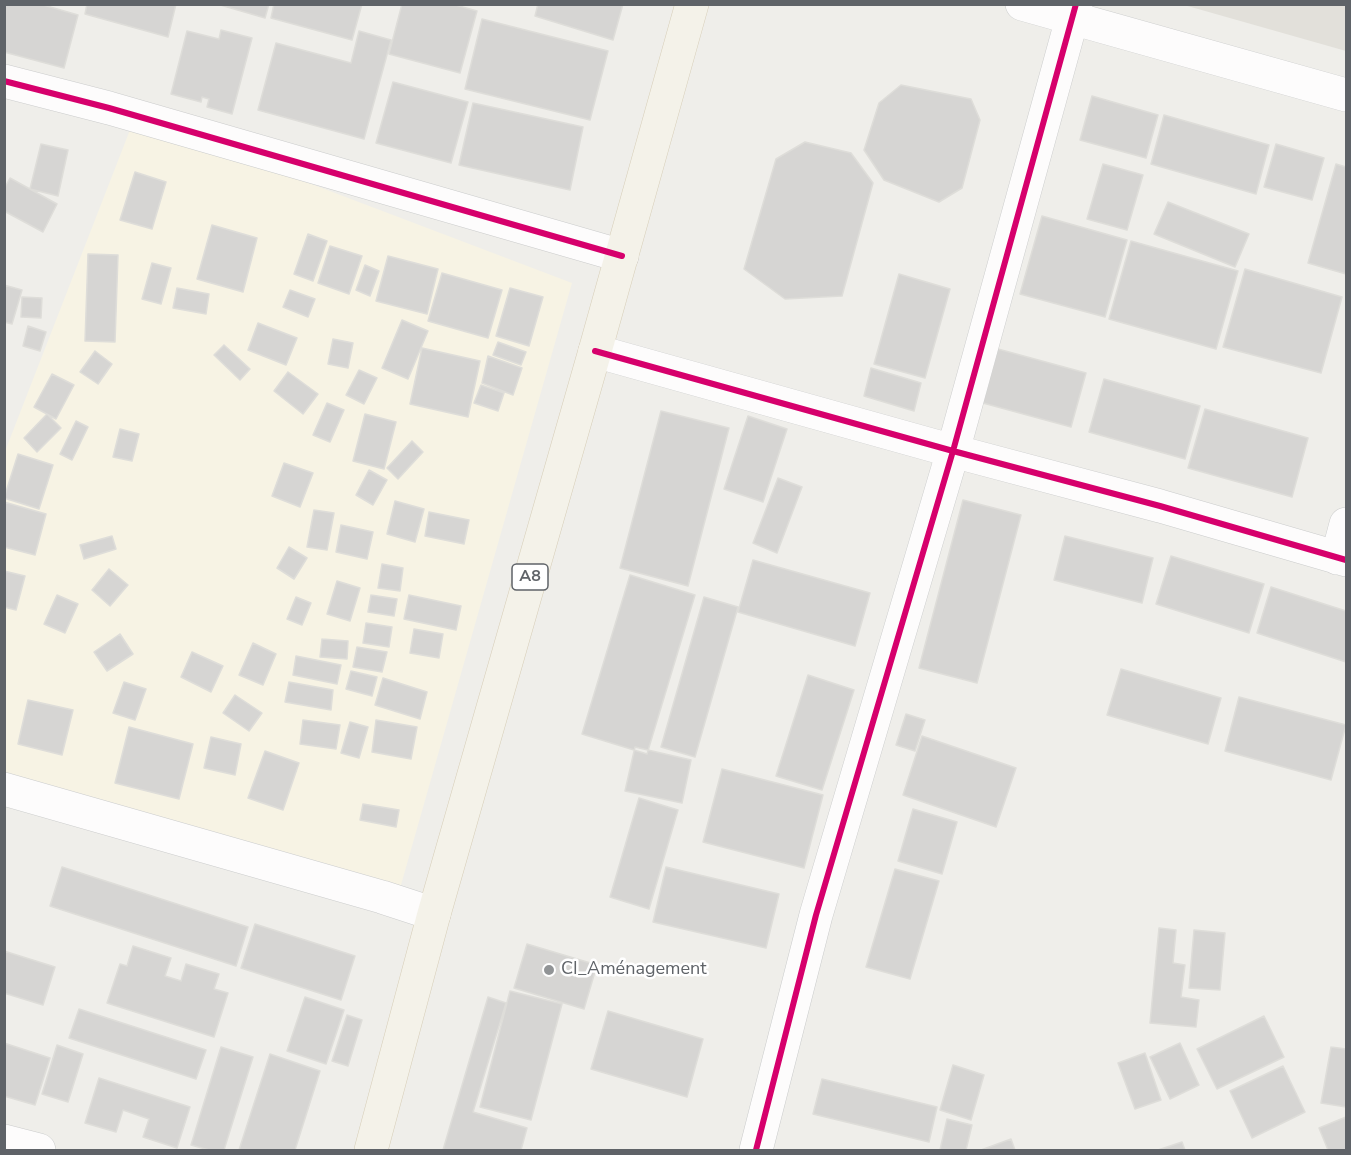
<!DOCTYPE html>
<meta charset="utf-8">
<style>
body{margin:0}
#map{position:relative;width:1351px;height:1155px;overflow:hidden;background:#efeeea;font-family:"Nunito Sans",sans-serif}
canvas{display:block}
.frame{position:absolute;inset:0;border:6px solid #5f6368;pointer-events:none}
</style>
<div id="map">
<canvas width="1351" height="1155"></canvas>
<div class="frame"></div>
</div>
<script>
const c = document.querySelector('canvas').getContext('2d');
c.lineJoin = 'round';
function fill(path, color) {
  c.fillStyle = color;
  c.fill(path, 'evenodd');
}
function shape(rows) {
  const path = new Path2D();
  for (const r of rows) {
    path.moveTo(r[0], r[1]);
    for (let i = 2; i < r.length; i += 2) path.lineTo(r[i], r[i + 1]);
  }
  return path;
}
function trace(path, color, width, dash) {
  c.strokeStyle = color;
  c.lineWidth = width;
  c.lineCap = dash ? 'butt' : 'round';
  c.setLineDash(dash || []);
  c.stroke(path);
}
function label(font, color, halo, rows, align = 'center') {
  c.font = font + ' "Nunito Sans",sans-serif';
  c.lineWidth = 5;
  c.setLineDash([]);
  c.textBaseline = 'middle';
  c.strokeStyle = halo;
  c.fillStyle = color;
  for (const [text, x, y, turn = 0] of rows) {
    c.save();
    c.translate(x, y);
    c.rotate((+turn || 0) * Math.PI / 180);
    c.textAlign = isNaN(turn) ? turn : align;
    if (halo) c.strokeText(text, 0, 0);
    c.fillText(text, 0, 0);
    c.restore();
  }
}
const commercial = shape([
 [135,117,572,283,397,899,5,786,4,454]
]);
const education = shape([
 [1184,5,1346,5,1346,51]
]);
const building = shape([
 [4,4,40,4,78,15,64,68,4,52,4,4],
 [87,4,176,4,168,37,85,14,87,4],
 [217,4,269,4,265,18,217,4],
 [274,4,362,4,352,40,271,18,274,4],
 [402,4,452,4,477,11,460,73,389,54,402,4],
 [538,4,623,4,613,40,535,16,538,4],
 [482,19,608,51,590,120,465,89,482,19],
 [221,30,252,38,232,114,207,107,209,99,202,97,201,102,171,94,187,31,219,39,221,30],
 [359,31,391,40,364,139,258,110,276,43,351,63,359,31],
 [393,82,468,102,451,163,376,143,393,82],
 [901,85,971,99,980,120,962,188,939,202,884,180,864,150,879,103,901,85],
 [1092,96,1158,115,1146,158,1080,140,1092,96],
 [473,103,583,127,570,190,459,165,473,103],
 [1164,115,1269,145,1256,194,1151,164,1164,115],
 [805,142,851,153,873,183,842,296,785,299,744,269,776,159,805,142],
 [41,144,68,150,58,196,30,189,41,144],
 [1276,144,1324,158,1312,200,1264,187,1276,144],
 [1103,164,1143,175,1127,230,1087,219,1103,164],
 [1336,164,1346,167,1346,274,1308,263,1336,164],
 [135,172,166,182,152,229,120,220,135,172],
 [10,178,57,204,43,232,4,211,4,189,10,178],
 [1168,202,1249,234,1235,267,1154,234,1168,202],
 [1042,216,1127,240,1105,317,1020,294,1042,216],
 [212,225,257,238,243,292,197,279,212,225],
 [308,234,327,241,313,281,294,274,308,234],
 [1131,241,1238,271,1216,349,1109,319,1131,241],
 [330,246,362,256,349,294,318,283,330,246],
 [88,254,118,255,115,342,85,341,88,254],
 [388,256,438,269,427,314,376,301,388,256],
 [152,263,171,268,161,304,142,299,152,263],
 [365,265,379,271,370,296,356,290,365,265],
 [1245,269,1342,297,1321,373,1223,347,1245,269],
 [442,273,502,290,488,338,428,321,442,273],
 [899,274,950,289,925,378,874,364,899,274],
 [4,285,22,290,12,324,4,322,4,285],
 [177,288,209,294,206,314,173,308,177,288],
 [510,288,543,297,529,346,496,336,510,288],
 [290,290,315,299,308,317,283,307,290,290],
 [22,297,42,298,41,318,21,317,22,297],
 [402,320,428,331,408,379,382,368,402,320],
 [258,323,297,338,286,365,248,350,258,323],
 [28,326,46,332,40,351,23,346,28,326],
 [333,339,353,343,348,368,328,364,333,339],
 [498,342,526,352,521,365,493,355,498,342],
 [224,345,250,369,240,380,214,355,224,345],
 [422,348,480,361,468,417,410,404,422,348],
 [998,349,1086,373,1071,427,983,403,998,349],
 [95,351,112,364,98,384,80,372,95,351],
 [488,356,522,368,513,395,482,383,488,356],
 [871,368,921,383,914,411,864,396,871,368],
 [359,370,377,378,364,404,346,395,359,370],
 [288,372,318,394,303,414,274,391,288,372],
 [52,374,74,385,56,419,34,407,52,374],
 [1104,379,1200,406,1185,459,1089,432,1104,379],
 [481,385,504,393,498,411,474,403,481,385],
 [327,403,344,410,330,442,313,435,327,403],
 [1205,409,1308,438,1292,497,1188,468,1205,409],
 [661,411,729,428,688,586,620,568,661,411],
 [47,414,61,428,37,452,24,438,47,414],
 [365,414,396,422,384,469,353,461,365,414],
 [748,416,787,429,763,502,724,489,748,416],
 [76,421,88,427,72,460,60,454,76,421],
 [120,429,139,434,132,461,113,457,120,429],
 [412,441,423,452,398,479,387,468,412,441],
 [18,454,53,465,39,509,4,498,18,454],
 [284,463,313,473,300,507,272,496,284,463],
 [369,470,387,480,373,505,356,495,369,470],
 [778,478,802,487,777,553,753,543,778,478],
 [963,500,1021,515,977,683,919,668,963,500],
 [395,501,424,509,415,542,387,534,395,501],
 [4,502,46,514,35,555,4,547,4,502],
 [314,510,334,513,327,550,307,547,314,510],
 [429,512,469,520,464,544,425,536,429,512],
 [341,525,373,532,367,559,336,552,341,525],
 [112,536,116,549,84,559,80,545,112,536],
 [1065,536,1153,558,1142,603,1054,580,1065,536],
 [289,547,307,558,294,579,277,568,289,547],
 [1171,556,1264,584,1249,633,1156,604,1171,556],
 [753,560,870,593,855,646,738,612,753,560],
 [382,564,403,568,400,591,378,588,382,564],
 [109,569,128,585,110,606,92,590,109,569],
 [4,571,25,576,16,610,4,607,4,571],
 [630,575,695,595,647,754,582,734,630,575],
 [337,581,360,588,350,621,327,614,337,581],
 [1271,587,1346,611,1346,662,1257,633,1271,587],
 [57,595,78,604,65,633,44,624,57,595],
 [371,595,397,599,394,616,368,612,371,595],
 [409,595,461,606,456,630,404,619,409,595],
 [296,597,311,603,302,625,287,619,296,597],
 [704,597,738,607,695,757,661,747,704,597],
 [366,623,392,627,389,647,363,643,366,623],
 [414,629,443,634,439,658,410,653,414,629],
 [120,634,133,654,107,671,94,652,120,634],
 [322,639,348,641,347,659,320,657,322,639],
 [253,643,276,654,263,685,239,675,253,643],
 [357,647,387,652,382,672,353,667,357,647],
 [192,652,223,666,211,692,181,677,192,652],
 [296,656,341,665,337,684,293,675,296,656],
 [1121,669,1221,698,1208,744,1107,715,1121,669],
 [351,671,377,677,372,696,346,689,351,671],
 [808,675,854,690,822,790,776,776,808,675],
 [383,678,427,692,420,719,375,705,383,678],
 [124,682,146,689,135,720,113,713,124,682],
 [289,682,333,690,331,710,285,702,289,682],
 [235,695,262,713,249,731,223,713,235,695],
 [1239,697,1346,725,1331,780,1225,751,1239,697],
 [28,700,73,710,62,755,18,744,28,700],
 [906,714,925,720,915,751,896,745,906,714],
 [303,720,340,725,336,749,300,744,303,720],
 [376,720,417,727,411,759,372,752,376,720],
 [350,722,368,727,359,758,341,753,350,722],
 [129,727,193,744,179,799,115,783,129,727],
 [922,736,1016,768,996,827,903,795,922,736],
 [211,737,241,744,235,775,204,768,211,737],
 [635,747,691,760,682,803,625,791,635,747],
 [265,751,299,763,283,810,248,798,265,751],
 [722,769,823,795,804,868,703,842,722,769],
 [639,798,678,810,649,909,610,897,639,798],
 [363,804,399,810,396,827,360,820,363,804],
 [913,809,957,822,942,874,898,861,913,809],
 [62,867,248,927,236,966,50,906,62,867],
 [666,867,779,894,766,948,653,922,666,867],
 [895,869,939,881,910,979,866,967,895,869],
 [255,924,355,956,341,1000,241,968,255,924],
 [1159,928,1176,930,1173,963,1185,965,1181,997,1199,1000,1196,1027,1150,1023,1159,928],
 [1194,930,1225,933,1220,990,1189,988,1194,930],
 [527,944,597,965,584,1009,514,988,527,944],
 [133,946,171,958,165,976,181,981,186,964,219,974,214,989,228,993,214,1037,107,1003,120,964,127,966,133,946],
 [4,951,55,967,43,1005,4,993,4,951],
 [510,991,562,1004,531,1120,480,1107,510,991],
 [305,997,344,1010,326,1064,287,1051,305,997],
 [488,997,506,1003,473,1112,527,1128,521,1150,443,1150,488,997],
 [79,1009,206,1050,196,1079,69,1038,79,1009],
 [608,1011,703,1039,687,1097,591,1069,608,1011],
 [347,1015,362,1020,348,1066,332,1061,347,1015],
 [1264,1016,1284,1057,1217,1089,1197,1049,1264,1016],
 [4,1043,50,1058,35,1105,4,1096,4,1043],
 [1180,1043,1199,1085,1170,1099,1150,1057,1180,1043],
 [57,1045,83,1054,68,1102,42,1094,57,1045],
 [221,1047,253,1057,224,1150,209,1150,191,1145,221,1047],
 [1331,1047,1346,1049,1346,1107,1321,1103,1331,1047],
 [1145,1053,1161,1100,1135,1109,1118,1063,1145,1053],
 [270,1054,320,1071,295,1150,239,1150,270,1054],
 [953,1065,984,1075,971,1120,940,1110,953,1065],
 [1283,1066,1305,1112,1252,1138,1230,1091,1283,1066],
 [99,1078,190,1107,177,1148,143,1137,149,1119,123,1110,116,1132,85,1123,99,1078],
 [822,1079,937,1107,929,1142,813,1114,822,1079],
 [1346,1117,1346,1150,1328,1150,1319,1128,1346,1117],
 [947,1119,972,1125,966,1150,940,1150,947,1119],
 [1011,1139,1015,1150,981,1150,1011,1139],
 [1182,1142,1185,1150,1158,1150,1182,1142]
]);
const minor = shape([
 [1022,4,1346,95],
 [4,81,109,108,622,256],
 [595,351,953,451,1160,506,1346,560],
 [1337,558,1346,524],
 [4,789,382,897,434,914],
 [4,1141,39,1150],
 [756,1150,816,915,953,451,1076,4]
]);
const primary = shape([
 [371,1150,434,914,595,351,692,4]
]);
const cycleway = shape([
 [4,81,109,108,622,256],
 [595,351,953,451,1160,506,1346,560],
 [756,1150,816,915,953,451,1076,4]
]);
const markers = [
 [549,970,6,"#919496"]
];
const shields = [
 [530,577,36]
];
const shieldNames = [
 ["A8",530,577]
];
const poiNames = [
 ["CI_Aménagement",561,970]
];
fill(commercial, '#f7f3e4');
fill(education, '#e2e0da');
fill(building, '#d6d5d3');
trace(building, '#deddd9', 1.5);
trace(minor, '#cbcccc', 34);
trace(primary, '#d7ceb8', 34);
trace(minor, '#fdfcfc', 33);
trace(primary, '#f4f2e9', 33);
trace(cycleway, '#d6006c', 6);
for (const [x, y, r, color] of markers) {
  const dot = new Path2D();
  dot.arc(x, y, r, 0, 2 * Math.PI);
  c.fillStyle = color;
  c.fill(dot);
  trace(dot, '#fff', 2);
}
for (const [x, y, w] of shields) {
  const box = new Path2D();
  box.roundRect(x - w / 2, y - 13, w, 26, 4.5);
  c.fillStyle = '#fff';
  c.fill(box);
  trace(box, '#5f6368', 1.5);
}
label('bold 16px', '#5f6368', null, shieldNames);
label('18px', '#5f6368', '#fff', poiNames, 'left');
</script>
